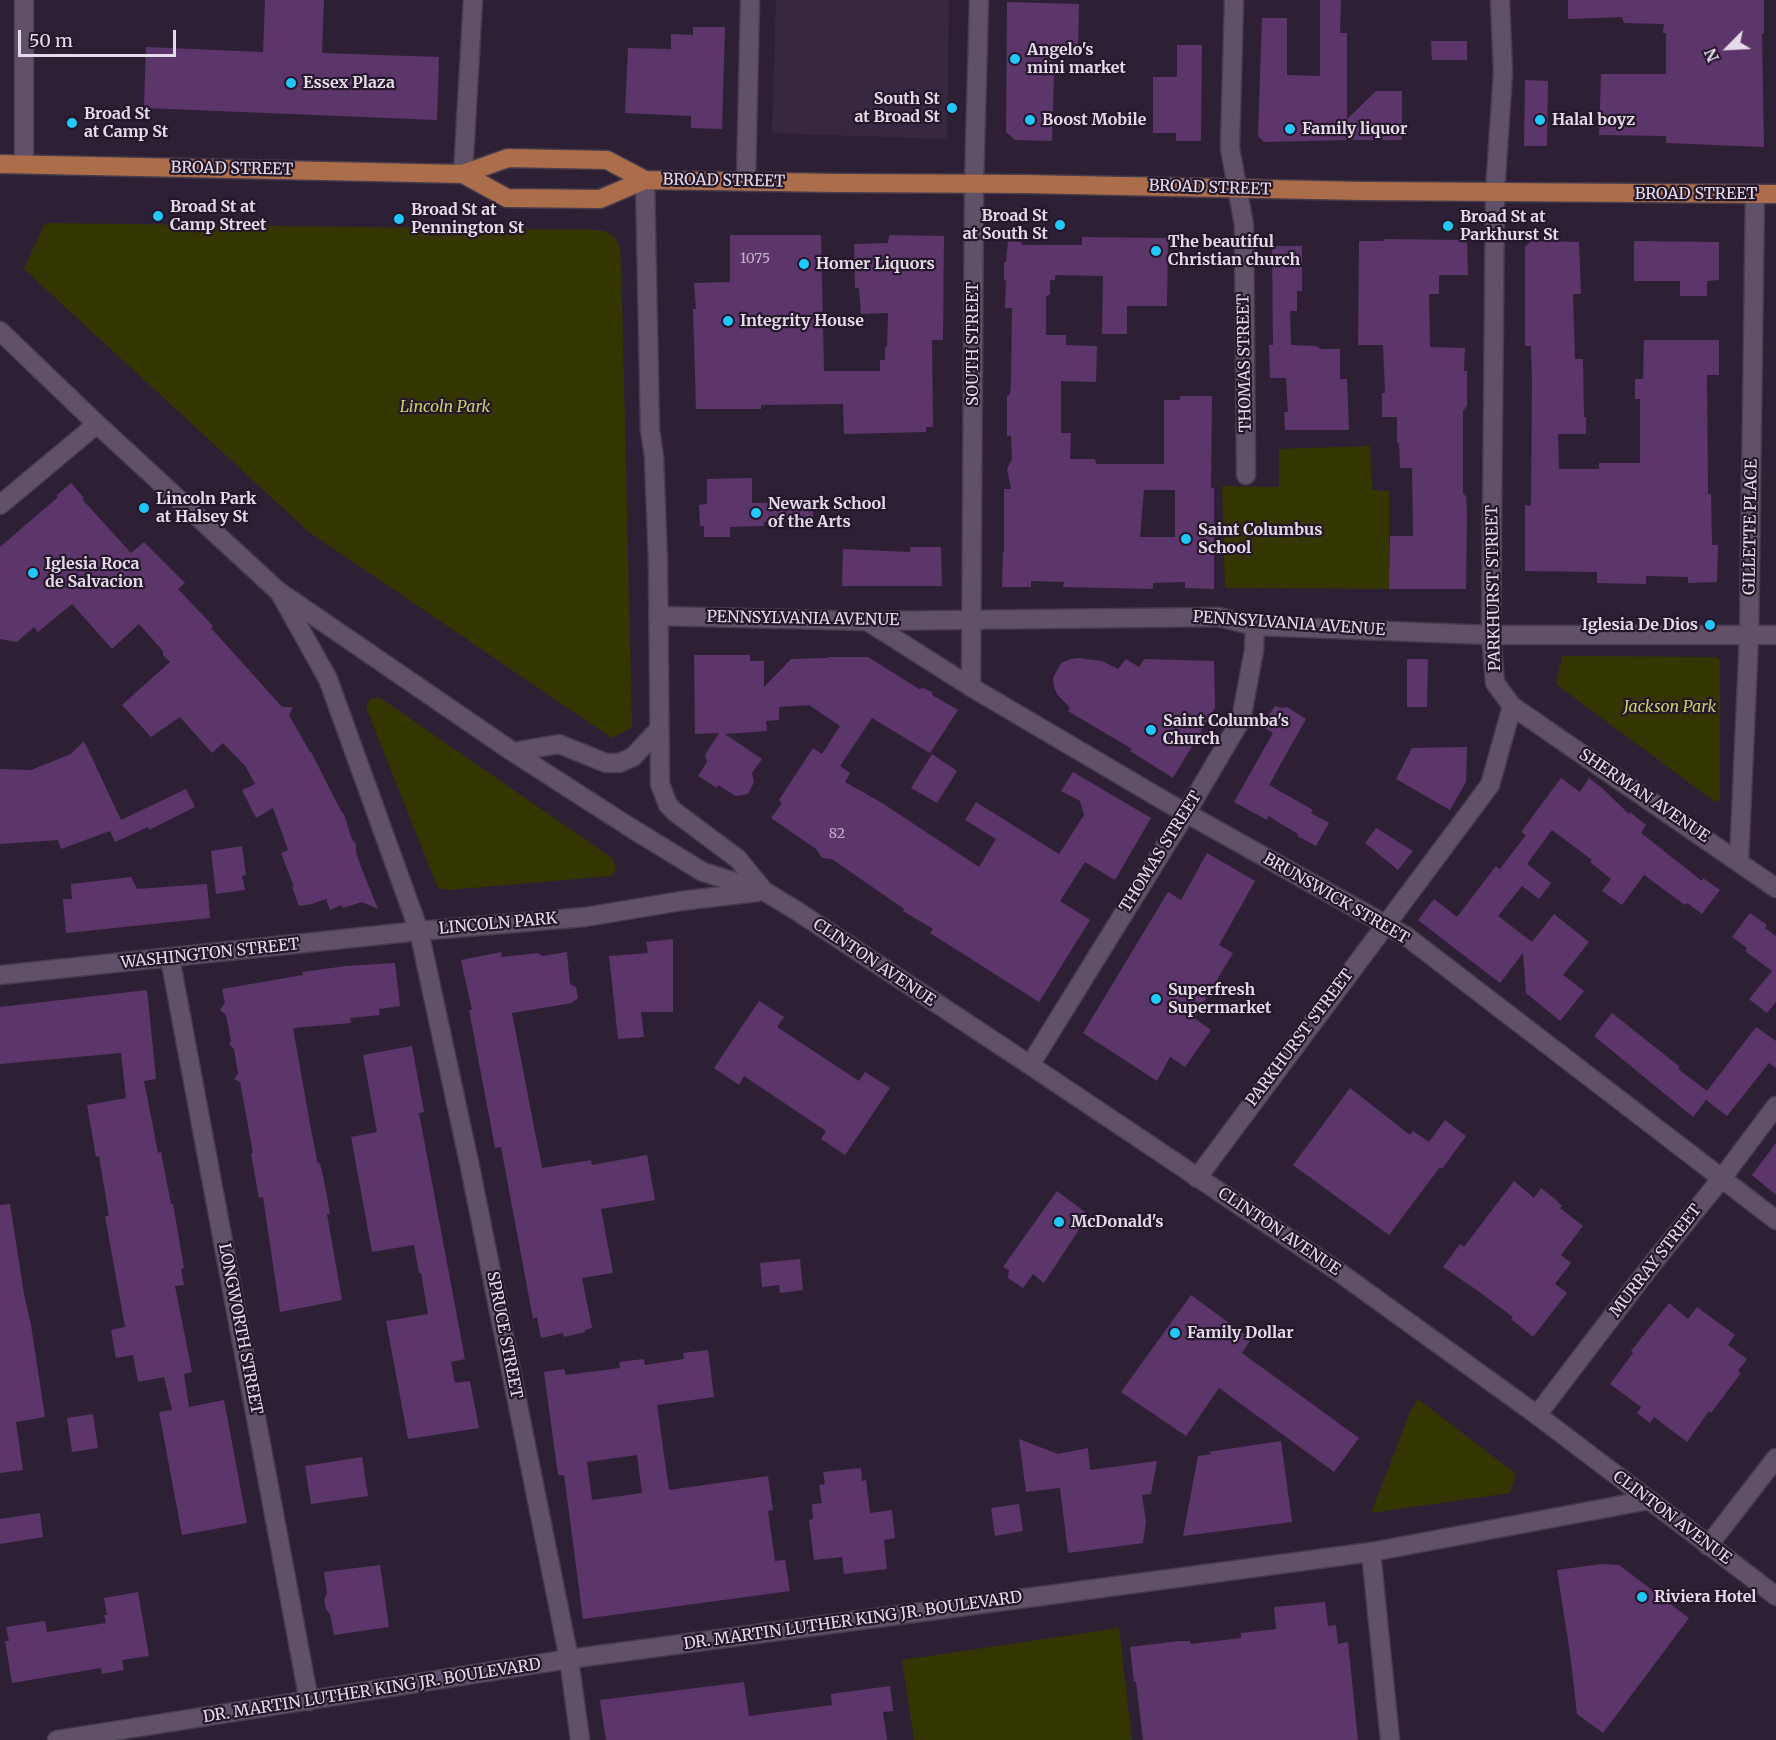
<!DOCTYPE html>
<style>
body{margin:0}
#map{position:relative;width:1776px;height:1740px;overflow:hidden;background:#2e2034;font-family:Merriweather,serif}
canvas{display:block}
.north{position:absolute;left:1698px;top:18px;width:60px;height:60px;-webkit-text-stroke:4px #24172a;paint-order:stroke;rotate:246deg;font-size:16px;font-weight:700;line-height:24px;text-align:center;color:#e4dae8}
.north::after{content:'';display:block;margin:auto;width:21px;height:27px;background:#e4dae8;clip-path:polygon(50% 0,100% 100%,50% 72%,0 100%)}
.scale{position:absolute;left:18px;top:30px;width:158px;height:27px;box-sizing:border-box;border:3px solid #e4dae8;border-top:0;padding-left:8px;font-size:18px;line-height:21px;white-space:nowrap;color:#e4dae8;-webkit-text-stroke:4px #24172a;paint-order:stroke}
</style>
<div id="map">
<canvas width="1776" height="1740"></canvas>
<div class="north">N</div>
<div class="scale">50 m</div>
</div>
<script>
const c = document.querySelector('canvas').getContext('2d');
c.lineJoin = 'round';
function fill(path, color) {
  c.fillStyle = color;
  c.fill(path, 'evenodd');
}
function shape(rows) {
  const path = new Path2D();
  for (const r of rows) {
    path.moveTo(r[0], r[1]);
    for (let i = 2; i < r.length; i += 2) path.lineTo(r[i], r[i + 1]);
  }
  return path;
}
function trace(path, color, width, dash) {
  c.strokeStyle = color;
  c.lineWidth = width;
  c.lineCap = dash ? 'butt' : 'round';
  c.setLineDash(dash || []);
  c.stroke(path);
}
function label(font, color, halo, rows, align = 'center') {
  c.font = font + ' Merriweather,serif';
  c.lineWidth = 4.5;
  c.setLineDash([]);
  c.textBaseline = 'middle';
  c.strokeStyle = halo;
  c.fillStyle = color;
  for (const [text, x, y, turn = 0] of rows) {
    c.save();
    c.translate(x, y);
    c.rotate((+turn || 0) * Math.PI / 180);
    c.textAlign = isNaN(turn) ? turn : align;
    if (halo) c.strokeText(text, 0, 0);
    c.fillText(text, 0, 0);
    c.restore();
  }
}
const built = shape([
 [776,0,949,0,947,139,772,133]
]);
const green = shape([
 [45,223,596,230,605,231,614,237,618,243,621,254,632,727,612,738,309,532,24,269],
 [1370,446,1372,490,1389,491,1389,589,1225,588,1222,486,1279,487,1279,449],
 [1562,656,1716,657,1719,659,1720,662,1720,799,1715,802,1556,684],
 [379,697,612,858,617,868,611,876,448,890,438,888,366,707,370,699],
 [1418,1399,1516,1474,1510,1493,1371,1513,1411,1410],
 [1119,1628,1132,1740,914,1740,902,1660]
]);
const building = shape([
 [265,0,324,0,322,53,439,57,437,120,144,108,146,47,263,52],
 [1320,0,1341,0,1340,33,1347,33,1347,119,1376,91,1402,91,1402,140,1347,140,1264,142,1258,136,1262,18,1287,18,1287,75,1320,76],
 [1568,0,1764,0,1764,34,1762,33,1764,147,1666,143,1666,136,1599,135,1601,74,1666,74,1666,33,1663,33,1664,24,1624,23,1622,17,1568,19],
 [1007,2,1079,4,1078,46,1055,45,1052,141,1015,140,1006,132],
 [693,27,725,27,722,129,691,128,691,116,625,113,628,48,671,49,671,34,693,35],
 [1431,41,1467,41,1467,60,1432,60],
 [1177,45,1202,45,1201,141,1176,141,1176,133,1153,133,1153,77,1177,77],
 [1525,80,1548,81,1547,146,1524,146],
 [730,235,821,235,824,371,880,371,880,360,885,360,885,347,887,347,888,313,861,314,859,288,855,288,854,244,888,243,889,235,944,236,943,340,932,340,933,427,926,427,926,432,844,434,843,404,761,405,761,409,696,409,693,309,696,309,694,283,730,282],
 [1082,237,1168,238,1167,306,1127,306,1127,334,1102,334,1103,276,1055,275,1055,280,1050,280,1050,294,1046,297,1046,335,1066,335,1066,345,1097,346,1096,382,1061,381,1061,433,1071,433,1070,459,1095,459,1096,464,1164,464,1164,400,1180,400,1180,396,1212,396,1211,488,1214,488,1214,589,1185,588,1185,582,1153,583,1153,589,1063,587,1064,582,1031,581,1031,587,1002,587,1003,552,1004,552,1004,489,1011,489,1007,469,1012,459,1011,436,1007,436,1007,397,1010,394,1011,382,1012,308,1005,308,1006,280,1004,280,1004,262,1006,262,1008,241,1021,242,1022,245,1082,245],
 [1144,490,1175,490,1175,537,1140,537],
 [1384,239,1467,240,1468,275,1439,275,1439,294,1429,294,1430,347,1465,348,1464,371,1467,371,1467,406,1463,411,1463,494,1466,496,1467,512,1466,589,1389,589,1390,536,1413,536,1412,468,1400,468,1399,443,1397,443,1397,417,1382,417,1382,393,1385,393,1383,345,1358,345,1359,241,1383,241],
 [1531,241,1579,242,1581,294,1573,294,1575,359,1583,359,1584,417,1586,417,1586,434,1558,434,1559,469,1599,469,1599,463,1640,463,1640,399,1635,399,1635,379,1643,379,1644,340,1719,340,1719,375,1707,375,1708,494,1711,494,1712,545,1718,545,1717,582,1688,583,1688,577,1646,576,1646,584,1597,583,1597,572,1525,571,1525,505,1531,506,1532,379,1531,346,1525,346,1525,247],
 [1634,241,1719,242,1719,280,1707,281,1707,296,1680,296,1680,281,1634,281],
 [1272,246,1302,246,1302,291,1297,291,1297,311,1290,311,1291,345,1316,346,1321,349,1340,349,1340,379,1347,379,1349,430,1285,430,1284,412,1288,412,1286,378,1270,378,1269,345,1273,345],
 [752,478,752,503,813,502,813,521,764,522,764,526,730,527,730,537,704,537,704,526,700,526,699,505,707,504,707,479],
 [71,483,84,498,82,499,131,553,144,542,185,583,178,589,213,626,211,628,282,707,293,707,289,715,310,752,311,752,341,811,344,814,351,837,356,845,356,852,361,867,378,909,362,902,343,908,341,905,330,910,326,899,312,904,299,906,292,887,294,887,281,853,288,850,273,808,256,818,242,790,255,784,246,767,223,743,212,753,180,717,151,737,122,705,170,662,163,655,163,651,139,624,112,649,72,604,38,632,34,627,17,642,0,639,0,547,58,497,56,496],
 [910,547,941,547,942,586,842,586,843,549,910,552],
 [694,655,750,655,750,661,764,661,764,687,791,659,827,658,828,657,868,657,919,689,923,688,932,692,932,695,958,710,930,753,872,718,840,766,850,773,845,782,882,803,979,867,996,839,965,820,976,802,1059,854,1084,815,1080,801,1061,791,1073,772,1151,818,1115,880,1085,862,1060,901,1090,920,1039,1002,930,933,933,929,903,911,904,909,832,859,822,858,816,849,771,818,782,803,779,800,813,748,822,754,840,726,809,705,779,707,779,720,766,721,767,731,725,734,762,759,752,773,754,782,748,794,736,796,718,785,717,788,698,776,707,762,705,755,719,733,695,734],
 [1078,658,1102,661,1118,669,1126,659,1139,667,1144,659,1214,661,1215,708,1173,778,1130,751,1132,749,1068,711,1070,708,1057,694,1054,687,1053,678,1061,663,1071,659],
 [1407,659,1428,659,1427,707,1407,707],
 [1275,706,1281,708,1287,707,1306,719,1269,785,1313,810,1311,813,1329,823,1316,846,1297,836,1298,834,1268,816,1267,820,1234,802,1273,733,1261,726],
 [84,741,121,820,186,789,195,807,149,830,148,827,115,842,110,831,61,849,58,840,0,844,0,769,31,770,71,754],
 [1467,747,1466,782,1450,810,1396,779,1412,748],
 [932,754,957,771,937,803,911,788],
 [1561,778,1580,792,1589,778,1602,788,1629,814,1630,812,1646,825,1641,833,1702,881,1703,878,1720,890,1702,914,1687,903,1685,905,1644,875,1622,905,1602,891,1611,879,1590,862,1592,860,1552,830,1527,864,1551,883,1539,899,1522,886,1498,916,1532,942,1554,914,1589,942,1563,975,1584,991,1560,1021,1526,993,1523,953,1500,983,1418,920,1434,899,1457,917,1496,866,1500,869,1526,835,1521,832],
 [1376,828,1413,851,1398,870,1365,843],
 [242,846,246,875,242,876,245,890,216,894,211,851],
 [1207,853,1255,881,1219,945,1233,953,1194,1018,1211,1030,1185,1067,1170,1057,1157,1081,1083,1033,1168,892,1181,900],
 [131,877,137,889,207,884,210,918,66,933,63,899,72,899,71,884],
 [1750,913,1767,925,1765,928,1776,936,1776,1002,1767,1013,1749,999,1772,971,1745,951,1747,948,1732,937],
 [673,939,673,1012,641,1012,644,1037,618,1039,609,956,648,953,646,942],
 [501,952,502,957,538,953,542,956,567,952,570,984,576,987,578,998,572,1003,512,1013,542,1168,591,1160,592,1165,647,1155,655,1200,601,1209,613,1273,582,1278,592,1328,585,1330,585,1332,564,1337,563,1333,541,1338,537,1317,533,1319,501,1147,495,1148,469,1010,472,1010,461,960],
 [395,963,400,1006,379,1009,380,1015,350,1018,351,1023,293,1028,312,1135,318,1164,320,1163,326,1191,330,1214,327,1214,342,1300,280,1312,263,1197,259,1198,251,1154,253,1153,240,1082,234,1079,238,1074,234,1049,229,1044,231,1041,226,1015,220,1010,225,1003,222,989,303,975,302,972,346,966],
 [147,990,156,1079,144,1081,158,1153,161,1152,171,1204,173,1204,184,1268,181,1269,184,1285,175,1286,192,1372,184,1374,189,1407,224,1400,247,1523,182,1535,159,1412,172,1410,164,1377,138,1382,133,1355,116,1358,111,1330,125,1327,105,1216,109,1216,99,1156,96,1157,87,1105,126,1098,121,1053,0,1064,0,1007],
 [759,1001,784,1017,777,1027,859,1081,865,1072,890,1088,845,1155,821,1139,826,1131,744,1076,739,1085,714,1068],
 [1612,1013,1680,1067,1678,1069,1707,1091,1756,1027,1776,1041,1776,1068,1769,1063,1727,1116,1706,1100,1693,1117,1594,1036],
 [412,1046,424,1112,419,1113,465,1359,451,1362,455,1383,470,1381,479,1428,408,1439,386,1321,428,1314,421,1273,419,1273,414,1245,372,1252,351,1137,377,1132,363,1055],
 [1350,1088,1410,1135,1413,1131,1429,1142,1445,1120,1466,1136,1442,1169,1440,1167,1389,1235,1293,1165],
 [1776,1143,1776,1195,1752,1175],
 [1514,1181,1534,1198,1541,1188,1555,1199,1562,1206,1560,1208,1583,1226,1561,1255,1571,1263,1555,1284,1567,1293,1533,1337,1511,1319,1513,1317,1478,1291,1443,1267,1460,1244,1464,1247],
 [1057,1191,1085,1212,1077,1225,1080,1228,1044,1283,1033,1274,1023,1288,1008,1278,1009,1270,1003,1267],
 [10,1204,24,1294,31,1325,45,1417,16,1422,23,1470,0,1473,0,1205],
 [800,1259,803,1290,780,1293,779,1285,762,1287,760,1263],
 [1191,1295,1251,1339,1242,1353,1359,1438,1334,1472,1219,1388,1186,1436,1121,1392],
 [1669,1303,1688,1319,1697,1307,1735,1335,1728,1345,1747,1359,1738,1371,1741,1373,1711,1413,1709,1411,1687,1442,1654,1417,1650,1423,1637,1413,1641,1407,1610,1384,1633,1353,1631,1351],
 [708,1350,714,1397,657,1405,669,1490,768,1476,773,1510,768,1511,775,1561,785,1560,790,1591,583,1619,564,1475,558,1475,544,1372,564,1369,566,1375,620,1368,619,1362,644,1359,645,1365,684,1359,683,1353],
 [637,1455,642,1493,592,1500,587,1462],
 [93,1414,98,1448,72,1452,67,1418],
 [1019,1439,1058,1454,1088,1448,1090,1470,1157,1461,1151,1494,1142,1495,1146,1521,1143,1543,1068,1553,1060,1488,1026,1492],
 [1281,1441,1292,1522,1183,1536,1198,1456,1212,1454,1208,1452],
 [362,1457,368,1496,311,1504,305,1466],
 [861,1468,862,1481,866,1480,870,1513,892,1510,895,1538,884,1540,887,1569,844,1574,842,1557,814,1560,809,1520,813,1519,812,1504,822,1503,819,1485,825,1484,823,1472],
 [1019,1504,1023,1531,995,1536,991,1508],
 [40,1513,43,1537,0,1544,0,1519],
 [1602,1564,1619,1565,1689,1618,1603,1733,1577,1714,1570,1653,1557,1570],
 [380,1565,389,1627,334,1635,330,1614,326,1609,324,1599,327,1593,324,1572],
 [138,1592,149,1656,122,1660,124,1670,102,1674,101,1668,12,1683,5,1641,9,1641,6,1627,45,1621,47,1632,106,1623,104,1615,107,1615,104,1598],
 [1325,1602,1328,1626,1336,1625,1338,1644,1348,1642,1358,1740,1143,1740,1136,1682,1134,1682,1130,1647,1179,1641,1190,1641,1191,1644,1241,1638,1241,1633,1276,1629,1274,1607],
 [744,1682,749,1716,832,1705,831,1694,890,1686,893,1711,883,1712,887,1740,606,1740,600,1700]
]);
const street = shape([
 [24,0,24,164],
 [1234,0,1230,148,1244,225,1246,475],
 [1500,0,1503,72,1495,192,1491,635,1495,683,1512,706,1776,888],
 [463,174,473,0],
 [746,182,750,0],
 [0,505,97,424],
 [658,616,867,621,1219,617,1255,626,1491,635,1776,635],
 [867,621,971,687,1168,803,1406,936,1776,1220],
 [971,687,974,184],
 [1739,861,1749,636,1755,194],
 [170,958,309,1701],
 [1030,1065,1186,813,1241,720,1254,650,1255,626],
 [1197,1178,1490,785,1512,706],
 [1537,1415,1653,1263,1722,1178,1776,1106],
 [1708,1546,1776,1458],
 [1371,1552,1390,1740]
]);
const secondary = shape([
 [645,180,650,430,654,457,658,563,660,784,668,805,675,812,738,859,764,891],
 [974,184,979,0],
 [0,331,97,424,278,591,513,752,631,828,703,872,764,891,797,911,1030,1065,1336,1270,1537,1415,1776,1596],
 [281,595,328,679,419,931,470,1167,569,1659,580,1740],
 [513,752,559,744,606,763,619,763,633,757,659,729],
 [0,975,419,931,585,917,681,901,757,892],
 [57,1740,569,1659,1371,1552,1649,1500]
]);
const primary = shape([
 [0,164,463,174,508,158,607,160,645,180],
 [463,174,507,198,600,199,645,180,837,183,1025,184,1362,191,1776,194]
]);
const markers = [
 [1015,59,6,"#1fc9fd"],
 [291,83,6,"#1fc9fd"],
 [952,108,6,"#1fc9fd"],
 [1030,120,6,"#1fc9fd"],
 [1540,120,6,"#1fc9fd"],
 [72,123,6,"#1fc9fd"],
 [1290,129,6,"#1fc9fd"],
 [158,216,6,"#1fc9fd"],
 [399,219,6,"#1fc9fd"],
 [1060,225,6,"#1fc9fd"],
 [1448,226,6,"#1fc9fd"],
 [1156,251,6,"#1fc9fd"],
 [804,264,6,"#1fc9fd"],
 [728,321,6,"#1fc9fd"],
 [144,508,6,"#1fc9fd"],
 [756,513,6,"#1fc9fd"],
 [1186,539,6,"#1fc9fd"],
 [33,573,6,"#1fc9fd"],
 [1710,625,6,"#1fc9fd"],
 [1151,730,6,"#1fc9fd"],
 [1156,999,6,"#1fc9fd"],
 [1059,1222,6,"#1fc9fd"],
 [1175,1333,6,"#1fc9fd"],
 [1642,1597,6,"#1fc9fd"]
];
const numberNames = [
 ["1075",755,259],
 ["82",837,834]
];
const poiNames = [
 ["Angelo's",1027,50],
 ["mini market",1027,68],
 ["Essex Plaza",303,83],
 ["South St",940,99,"right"],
 ["at Broad St",940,117,"right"],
 ["Broad St",84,114],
 ["at Camp St",84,132],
 ["Boost Mobile",1042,120],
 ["Halal boyz",1552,120],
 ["Family liquor",1302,129],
 ["Broad St at",170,207],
 ["Camp Street",170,225],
 ["Broad St at",411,210],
 ["Pennington St",411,228],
 ["Broad St",1048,216,"right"],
 ["at South St",1048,234,"right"],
 ["Broad St at",1460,217],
 ["Parkhurst St",1460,235],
 ["The beautiful",1168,242],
 ["Christian church",1168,260],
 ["Homer Liquors",816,264],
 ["Integrity House",740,321],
 ["Lincoln Park",156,499],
 ["at Halsey St",156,517],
 ["Newark School",768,504],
 ["of the Arts",768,522],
 ["Saint Columbus",1198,530],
 ["School",1198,548],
 ["Iglesia Roca",45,564],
 ["de Salvacion",45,582],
 ["Iglesia De Dios",1698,625,"right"],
 ["Saint Columba's",1163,721],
 ["Church",1163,739],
 ["Superfresh",1168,990],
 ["Supermarket",1168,1008],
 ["McDonald's",1071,1222],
 ["Family Dollar",1187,1333],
 ["Riviera Hotel",1654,1597]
];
const streetNames = [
 ["BROAD STREET",232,169,1],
 ["BROAD STREET",724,181,1],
 ["BROAD STREET",1210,188,2],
 ["BROAD STREET",1696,194],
 ["SOUTH STREET",973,344,-90],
 ["THOMAS STREET",1245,363,-91],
 ["GILLETTE PLACE",1751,527,-89],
 ["PARKHURST STREET",1494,588,-91],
 ["PENNSYLVANIA AVENUE",803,619,1],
 ["PENNSYLVANIA AVENUE",1289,624,4],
 ["SHERMAN AVENUE",1644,796,34],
 ["THOMAS STREET",1161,852,-58],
 ["BRUNSWICK STREET",1336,899,30],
 ["LINCOLN PARK",498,924,-5],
 ["WASHINGTON STREET",210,954,-6],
 ["CLINTON AVENUE",874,963,34],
 ["PARKHURST STREET",1300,1038,-53],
 ["CLINTON AVENUE",1279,1232,34],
 ["MURRAY STREET",1656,1261,-52],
 ["LONGWORTH STREET",240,1329,79],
 ["SPRUCE STREET",504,1335,79],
 ["CLINTON AVENUE",1672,1518,37],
 ["DR. MARTIN LUTHER KING JR. BOULEVARD",853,1621,-8],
 ["DR. MARTIN LUTHER KING JR. BOULEVARD",372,1691,-9]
];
const parkNames = [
 ["Lincoln Park",445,407],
 ["Jackson Park",1670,707]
];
fill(built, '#382740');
fill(green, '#333601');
fill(building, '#5c356b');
trace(street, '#473b4c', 21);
trace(secondary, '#473b4c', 21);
trace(primary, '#473b4c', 21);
trace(street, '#615168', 18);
trace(secondary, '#615168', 18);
trace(primary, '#ac6e4a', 18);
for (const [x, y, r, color] of markers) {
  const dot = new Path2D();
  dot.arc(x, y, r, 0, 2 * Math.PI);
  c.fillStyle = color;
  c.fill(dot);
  trace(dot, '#24172a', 2);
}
label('14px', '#c2b1c9', null, numberNames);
label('bold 16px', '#e4dae8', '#24172a', poiNames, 'left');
label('16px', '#e4dae8', '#24172a', streetNames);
label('italic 16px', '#c7cf68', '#24172a', parkNames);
</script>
